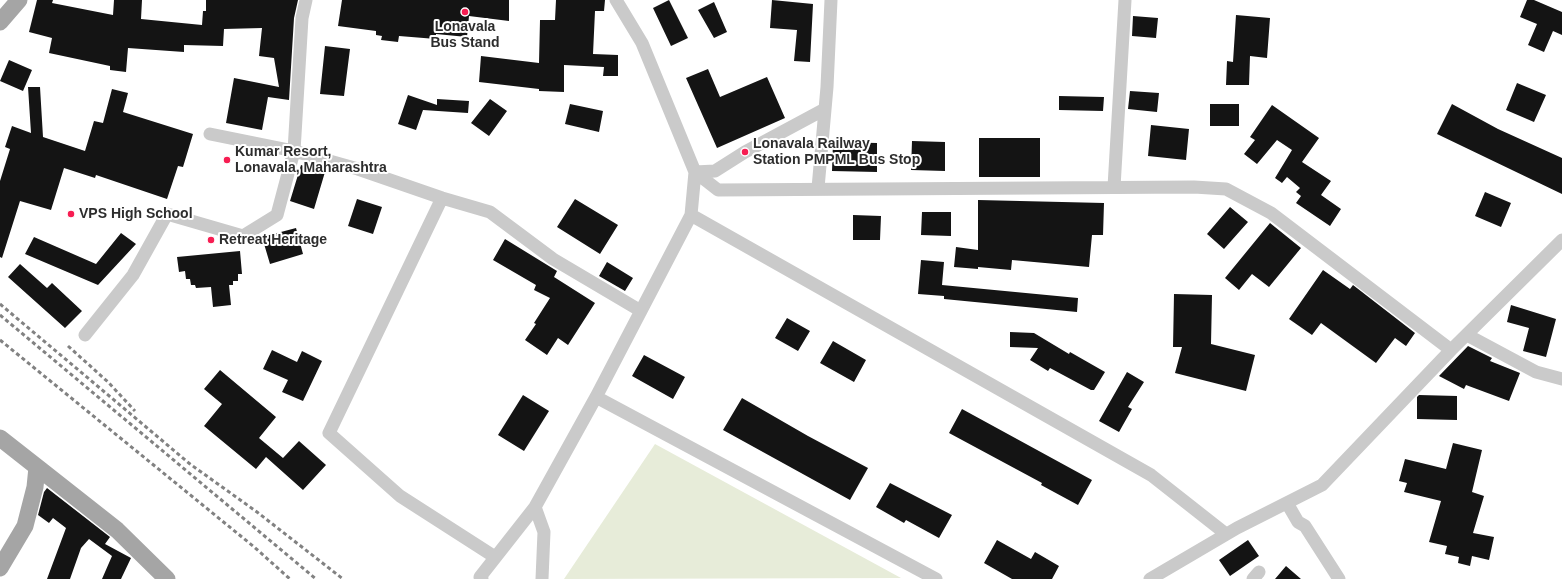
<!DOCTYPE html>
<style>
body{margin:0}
canvas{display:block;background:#fff}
</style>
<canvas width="1562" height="579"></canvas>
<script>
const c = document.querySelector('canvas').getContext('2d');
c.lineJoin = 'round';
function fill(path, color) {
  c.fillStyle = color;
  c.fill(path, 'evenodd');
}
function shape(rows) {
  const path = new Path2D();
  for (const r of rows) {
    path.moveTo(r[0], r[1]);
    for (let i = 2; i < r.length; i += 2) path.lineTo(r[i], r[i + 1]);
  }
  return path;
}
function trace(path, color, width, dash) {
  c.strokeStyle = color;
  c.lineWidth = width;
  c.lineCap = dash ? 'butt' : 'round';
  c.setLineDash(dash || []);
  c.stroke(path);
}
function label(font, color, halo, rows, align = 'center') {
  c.font = font + ' Arial,sans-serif';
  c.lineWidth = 4;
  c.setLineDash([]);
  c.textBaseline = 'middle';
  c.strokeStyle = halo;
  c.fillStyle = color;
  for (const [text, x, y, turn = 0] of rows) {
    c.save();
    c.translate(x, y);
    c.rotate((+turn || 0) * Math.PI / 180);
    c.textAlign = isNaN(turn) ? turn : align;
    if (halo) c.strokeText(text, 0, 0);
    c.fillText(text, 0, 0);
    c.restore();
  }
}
const green = shape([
 [655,444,901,578,564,579]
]);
const building = shape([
 [37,0,53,0,52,3,113,15,114,0,142,0,141,19,202,25,203,11,206,11,206,0,298,0,294,18,289,100,268,97,262,130,226,123,234,78,279,87,274,58,259,56,262,28,224,29,223,46,184,45,184,52,128,48,126,72,110,70,110,66,49,53,52,38,29,32],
 [342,0,509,0,509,21,469,16,467,37,436,34,436,39,399,36,398,42,381,40,382,36,376,35,376,31,338,26],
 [556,0,605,0,604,11,595,11,593,54,618,55,618,76,603,76,604,67,564,65,564,92,539,91,539,89,479,82,481,56,539,63,540,20,555,20],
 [669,0,688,38,671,46,653,8],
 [772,0,813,4,810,62,794,61,797,30,770,28],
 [1527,0,1534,0,1562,12,1562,35,1553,31,1544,52,1528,45,1537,24,1520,17],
 [714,2,727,32,714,38,698,10],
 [1236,15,1270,18,1267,58,1250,56,1249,85,1226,85,1227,61,1233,62],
 [1133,16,1158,18,1156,38,1132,36],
 [325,46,350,49,344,96,320,94],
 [9,60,32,70,23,91,0,81],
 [708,69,720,97,767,77,785,118,717,148,686,78],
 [1517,83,1546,95,1534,122,1506,110],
 [28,87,40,87,43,137,85,151,94,121,103,123,112,89,128,93,123,112,193,134,183,167,178,166,167,199,96,175,95,178,64,168,51,210,20,201,2,258,0,257,0,181,10,149,5,147,12,126,31,133],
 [1130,91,1159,93,1157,112,1128,109],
 [408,95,437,105,437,99,469,101,468,113,423,110,416,130,398,124],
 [1059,96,1104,97,1103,111,1059,110],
 [490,99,507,111,489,136,471,123],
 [570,104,603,111,599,132,565,124],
 [1210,104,1239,104,1239,126,1210,126],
 [1452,104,1498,129,1562,158,1562,194,1437,134],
 [1272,105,1319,138,1302,162,1331,181,1321,195,1341,209,1330,226,1296,203,1301,196,1296,192,1300,188,1287,177,1282,183,1275,178,1292,150,1277,140,1257,164,1244,154,1255,140,1250,137],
 [1151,125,1189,129,1186,160,1148,156],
 [979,138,1040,138,1040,177,979,177],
 [912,141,945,142,945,171,911,170],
 [833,142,877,143,877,172,832,171],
 [301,165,325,172,314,209,290,201],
 [1485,192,1511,203,1501,227,1475,216],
 [357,199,382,207,373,234,348,226],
 [575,199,618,225,600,254,557,227],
 [978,200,1104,203,1103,235,1092,235,1089,267,1012,260,1011,270,978,267,978,269,954,267,956,247,978,250],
 [1230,207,1248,222,1224,249,1207,234],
 [922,212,951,212,951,236,921,235],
 [853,215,881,216,880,240,853,240],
 [1270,223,1301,248,1269,287,1252,274,1239,290,1225,278],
 [296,228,303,254,270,264,262,237],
 [121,233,136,244,98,285,25,254,34,237,96,264],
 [505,239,557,271,554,277,595,303,568,345,558,338,547,355,525,340,536,324,534,323,550,298,534,290,536,285,493,260],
 [240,251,242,274,238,274,238,281,233,281,233,285,229,285,231,305,213,307,211,287,196,288,195,285,191,285,190,279,186,279,185,271,179,272,177,257],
 [921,260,944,262,942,285,1078,298,1077,312,944,299,944,296,918,294],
 [607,262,633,278,625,291,599,276],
 [20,264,47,288,52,283,82,311,65,328,8,277],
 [1323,270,1350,289,1353,285,1415,333,1406,346,1395,338,1376,363,1321,323,1312,335,1289,319],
 [1174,294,1212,295,1211,344,1255,355,1246,391,1175,373,1182,347,1173,347],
 [1511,305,1556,319,1546,357,1523,351,1529,328,1507,322],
 [787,318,810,331,798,351,775,338],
 [1010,332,1034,333,1069,354,1070,352,1105,372,1094,390,1091,390,1050,368,1048,371,1030,360,1038,348,1010,347],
 [833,341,866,360,854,382,820,363],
 [1468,346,1492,358,1490,361,1520,373,1509,401,1466,385,1464,389,1439,376],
 [272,350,297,362,302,351,322,361,303,401,282,392,288,380,263,369],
 [644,355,685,377,673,399,632,376],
 [220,370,276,417,259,438,283,458,299,441,326,465,303,490,266,457,256,469,204,426,222,404,204,389],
 [1127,372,1144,382,1128,407,1132,409,1119,432,1099,421],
 [523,395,549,411,524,451,498,435],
 [1419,395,1457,396,1457,420,1417,419,1417,397],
 [742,398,808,436,868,468,850,500,723,430],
 [962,409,1092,480,1078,505,1041,485,1042,483,949,433],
 [1453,443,1482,450,1472,492,1484,496,1473,533,1494,537,1489,560,1472,556,1470,566,1458,563,1459,557,1445,554,1447,546,1429,542,1441,501,1404,492,1407,483,1399,481,1405,459,1446,469],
 [890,483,952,515,939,538,906,520,904,523,876,507],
 [47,488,110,537,105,544,131,558,121,579,102,579,112,556,89,539,81,548,70,579,47,579,66,528,53,518,49,523,38,515,44,492],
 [997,540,1031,559,1035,552,1059,566,1052,579,1012,579,984,563],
 [1248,540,1259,556,1230,576,1219,560],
 [1286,566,1301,579,1275,579]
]);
const minor = shape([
 [306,0,302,18,294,151,358,169,442,198,490,212,553,259,641,311],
 [695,172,718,190,1194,187,1226,189,1271,213,1451,350],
 [695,172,715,171,745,152,825,109],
 [1114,187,1125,0],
 [818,188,827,87,831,0],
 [442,198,329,433,400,496,495,557],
 [691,215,1151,475,1226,534],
 [85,335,133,275,167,214,243,236,277,215,294,151,210,134],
 [1467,335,1536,372,1562,379],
 [596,397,936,579],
 [1287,503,1298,522,1305,526,1339,579],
 [482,579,480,577,535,507],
 [542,579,544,532,535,507,596,397,691,215,695,172,642,43,616,0],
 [1150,579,1237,528,1322,485,1451,350,1562,240],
 [1253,579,1259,572]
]);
const major = shape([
 [0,22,19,0],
 [0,438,37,467,35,487,25,526,0,568],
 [37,467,117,530,167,579]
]);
const rail = shape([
 [0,304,190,464,257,512,343,579],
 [0,315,316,579],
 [0,340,253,546,290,579],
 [68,346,108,382,135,411]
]);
const markers = [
 [465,12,4,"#f71d52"],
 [745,152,4,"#f71d52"],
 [227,160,4,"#f71d52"],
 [71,214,4,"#f71d52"],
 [211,240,4,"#f71d52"]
];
const poiNames = [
 ["Lonavala",465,27,"center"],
 ["Bus Stand",465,43,"center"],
 ["Lonavala Railway",753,144],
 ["Station PMPML Bus Stop",753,160],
 ["Kumar Resort,",235,152],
 ["Lonavala, Maharashtra",235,168],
 ["VPS High School",79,214],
 ["Retreat Heritage",219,240]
];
fill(green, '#e7ecd9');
fill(building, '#141414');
trace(minor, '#cacaca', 13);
trace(major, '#a5a5a5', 17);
trace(rail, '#828282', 3, [4, 3]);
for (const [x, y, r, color] of markers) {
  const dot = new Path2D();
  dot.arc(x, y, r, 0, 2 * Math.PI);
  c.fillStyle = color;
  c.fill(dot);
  trace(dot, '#fff', 1.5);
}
label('bold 14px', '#2d2d2d', '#fff', poiNames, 'left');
</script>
